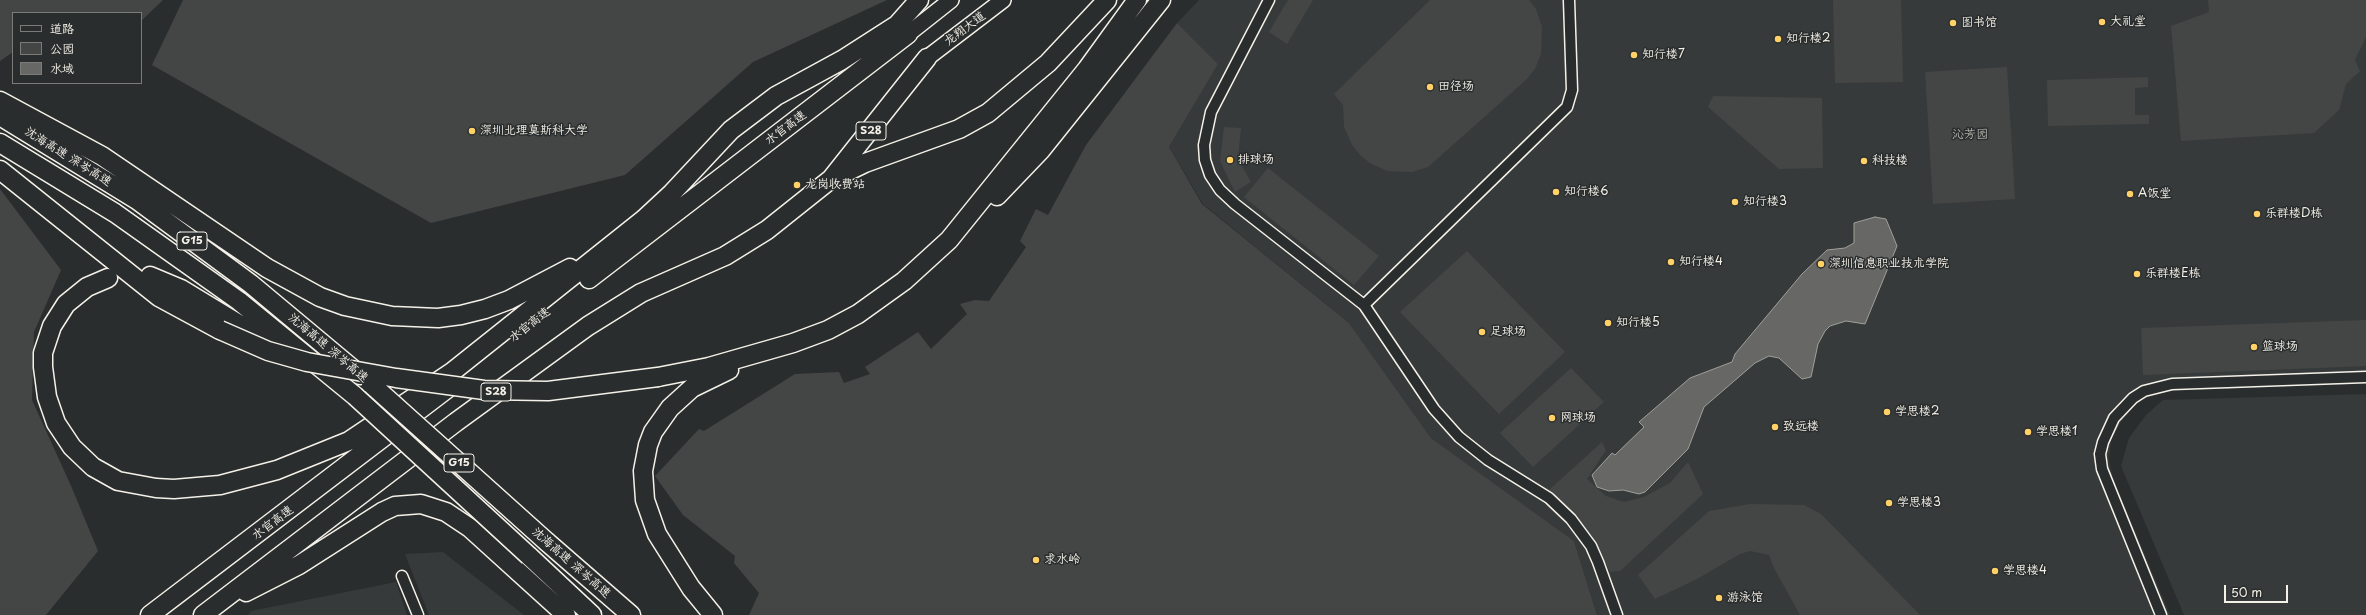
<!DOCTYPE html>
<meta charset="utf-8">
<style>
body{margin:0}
#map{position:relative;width:2366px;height:615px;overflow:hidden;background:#2a2d2e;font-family:"Playpen Sans","LXGW WenKai TC",sans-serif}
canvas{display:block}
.legend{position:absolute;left:12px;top:12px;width:130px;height:72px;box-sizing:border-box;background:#2a2d2e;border:1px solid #7b7b78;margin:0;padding:5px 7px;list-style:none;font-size:12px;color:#f4f1e8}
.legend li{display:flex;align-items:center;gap:8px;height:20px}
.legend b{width:20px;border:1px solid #7b7b78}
.scale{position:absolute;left:2224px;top:585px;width:64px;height:18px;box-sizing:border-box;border:2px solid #f4f1e8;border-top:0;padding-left:5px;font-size:12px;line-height:14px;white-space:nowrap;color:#f4f1e8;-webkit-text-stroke:3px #2a2d2e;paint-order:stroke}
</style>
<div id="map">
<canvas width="2366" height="615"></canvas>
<ul class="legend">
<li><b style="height:5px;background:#2a2d2e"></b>道路</li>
<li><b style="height:11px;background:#444645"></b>公园</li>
<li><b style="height:11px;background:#676866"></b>水域</li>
</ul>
<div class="scale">50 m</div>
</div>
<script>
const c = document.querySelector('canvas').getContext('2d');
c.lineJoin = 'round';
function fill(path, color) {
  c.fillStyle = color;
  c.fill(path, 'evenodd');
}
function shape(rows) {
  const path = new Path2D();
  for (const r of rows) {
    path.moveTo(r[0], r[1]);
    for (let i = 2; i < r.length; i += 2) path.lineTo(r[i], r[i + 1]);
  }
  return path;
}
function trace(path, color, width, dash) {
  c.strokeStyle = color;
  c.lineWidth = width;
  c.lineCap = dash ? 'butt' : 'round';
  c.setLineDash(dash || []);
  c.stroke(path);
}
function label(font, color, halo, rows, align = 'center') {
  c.font = font + ' "Playpen Sans","LXGW WenKai TC",sans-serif';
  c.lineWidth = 3;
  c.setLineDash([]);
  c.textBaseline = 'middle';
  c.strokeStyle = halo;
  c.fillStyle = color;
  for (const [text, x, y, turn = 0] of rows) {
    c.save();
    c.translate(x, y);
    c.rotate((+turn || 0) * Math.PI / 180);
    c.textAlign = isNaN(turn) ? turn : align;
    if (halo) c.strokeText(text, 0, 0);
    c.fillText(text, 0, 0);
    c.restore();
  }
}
const built = shape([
 [1199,0,2366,0,2366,380,2173,389,2159,392,2143,399,2132,408,2121,422,2111,440,2109,460,2113,479,2170,615,1597,615,1574,541,1431,438,1349,323,1203,204,1169,147,1218,64,1177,23],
 [2366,394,2366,615,2184,615,2121,466,2129,438,2146,415,2163,400],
 [443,552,524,615,429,615,405,554],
 [396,582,407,615,248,615,251,611]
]);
const green = shape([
 [0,0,163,0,141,21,141,13,13,13,13,52,0,61],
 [183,0,887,0,753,62,625,175,431,223,152,65],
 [1288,0,1313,0,1287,44,1269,32],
 [1430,0,1529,0,1536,9,1542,27,1541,54,1535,69,1527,79,1428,167,1412,172,1387,171,1370,163,1361,156,1352,145,1344,127,1343,105,1334,94],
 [1833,0,1901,0,1903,82,1835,83],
 [2208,0,2366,0,2366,37,2355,60,2360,71,2346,84,2339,110,2314,133,2181,141,2171,26,2209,12],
 [1177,23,1218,64,1169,147,1202,204,1349,323,1431,438,1574,541,1597,615,749,615,759,593,734,563,735,556,683,515,655,476,699,429,704,431,795,374,839,372,844,383,870,374,865,367,918,332,931,349,967,314,960,304,975,300,989,301,1026,247,1020,241,1036,209,1048,215,1086,145],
 [2007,67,2015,199,1933,204,1925,72],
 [2148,77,2148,87,2135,88,2135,115,2149,115,2149,124,2048,126,2047,80],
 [1713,96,1822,98,1823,168,1779,169,1708,107],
 [1224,127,1241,128,1238,159,1251,182,1235,192,1220,161],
 [1268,168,1379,256,1354,285,1244,197],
 [0,189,61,270,34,332,32,400,72,488,98,551,46,615,0,615],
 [1467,251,1565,352,1499,414,1400,312],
 [2366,320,2366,366,2143,375,2141,328],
 [1571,368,1604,402,1533,467,1500,433],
 [1602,442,1606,450,1587,479,1606,496,1624,502,1644,497,1670,483,1688,462,1703,494,1620,571,1610,572,1590,534,1564,504,1549,490],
 [1750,504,1804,505,1821,514,1920,615,1800,615,1774,568,1769,555,1750,551,1740,554,1697,579,1655,599,1638,575,1709,511]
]);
const water = shape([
 [1875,217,1886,219,1897,246,1865,324,1846,321,1830,326,1825,331,1818,344,1811,377,1802,379,1779,358,1769,356,1755,363,1704,407,1688,449,1645,492,1639,494,1623,490,1609,491,1597,487,1592,475,1612,453,1615,455,1644,427,1639,422,1690,378,1732,362,1735,354,1802,274,1827,250,1845,248,1854,243,1854,223,1875,217]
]);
const minor = shape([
 [1269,0,1211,112,1204,145,1205,160,1210,175,1220,190,1235,204,1364,305,1434,409,1459,437,1488,460,1549,498,1571,519,1591,546,1598,562,1617,615],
 [1364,305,1567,107,1572,90,1569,0],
 [402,576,418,615],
 [2161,615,2102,469,2100,454,2103,442,2114,418,2133,398,2144,391,2172,384,2366,377]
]);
const primary = shape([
 [908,34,951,0],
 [927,58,1003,0]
]);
const motorway = shape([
 [888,35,919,0],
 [0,101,102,156,267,268,320,297,345,306,392,316,438,318,461,315,485,309,509,300,570,268],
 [0,116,137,200,251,284,360,375],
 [0,143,115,213,239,301,355,396],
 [0,170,159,297,220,330],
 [838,176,865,163,959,129,988,113,1048,63,1107,0],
 [997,196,1041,150,1161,0],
 [150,276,181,289,288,354],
 [108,278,87,287,66,304,52,326,43,353,43,367,47,397,56,423,72,447,93,467,118,481,156,488,174,489,220,485,277,470,349,441,452,372,644,219,672,193,731,130,776,96,842,60,895,26],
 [589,279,908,34],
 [658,377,709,367,793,343,828,330,858,314,904,281,949,240,1087,69,1137,0],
 [547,542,631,615],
 [529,556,592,615],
 [246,592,299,565,382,512,395,506,421,504,446,512,470,528,566,615],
 [150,615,452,385],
 [203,615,456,422,588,326,641,293,725,256,767,230,831,179,927,58],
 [713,615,691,588,657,534,645,500,643,471,648,445,653,432,670,408,692,388,729,370]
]);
const motorwayBridge = shape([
 [220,330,268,351,307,362,396,378,484,390,548,391,658,377],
 [371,384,547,542],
 [355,396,529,556]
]);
const markers = [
 [2102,22,4,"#ffd166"],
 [1953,23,4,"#ffd166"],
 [1778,39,4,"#ffd166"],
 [1634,55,4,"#ffd166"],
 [1430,87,4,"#ffd166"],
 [472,131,4,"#ffd166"],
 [1230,160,4,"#ffd166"],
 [1864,161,4,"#ffd166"],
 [797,185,4,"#ffd166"],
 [1556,192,4,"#ffd166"],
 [2130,194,4,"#ffd166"],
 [1735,202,4,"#ffd166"],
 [2257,214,4,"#ffd166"],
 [1671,262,4,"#ffd166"],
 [1821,264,4,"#ffd166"],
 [2137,274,4,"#ffd166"],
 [1608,323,4,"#ffd166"],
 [1482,332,4,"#ffd166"],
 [2254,347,4,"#ffd166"],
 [1887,412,4,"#ffd166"],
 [1552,418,4,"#ffd166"],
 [1775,427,4,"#ffd166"],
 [2028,432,4,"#ffd166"],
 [1889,503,4,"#ffd166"],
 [1036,560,4,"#ffd166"],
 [1995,571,4,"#ffd166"],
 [1719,598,4,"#ffd166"]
];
const shields = [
 [871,131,30],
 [192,241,30],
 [496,392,30],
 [459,463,30]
];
const shieldNames = [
 ["S28",871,131],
 ["G15",192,241],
 ["S28",496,392],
 ["G15",459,463]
];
const poiNames = [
 ["大礼堂",2110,22],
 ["图书馆",1961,23],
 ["知行楼2",1786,39],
 ["知行楼7",1642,55],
 ["田径场",1438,87],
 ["深圳北理莫斯科大学",480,131],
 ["排球场",1238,160],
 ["科技楼",1872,161],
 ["龙岗收费站",805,185],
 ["知行楼6",1564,192],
 ["A饭堂",2138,194],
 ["知行楼3",1743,202],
 ["乐群楼D栋",2265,214],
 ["知行楼4",1679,262],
 ["深圳信息职业技术学院",1829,264],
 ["乐群楼E栋",2145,274],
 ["知行楼5",1616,323],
 ["足球场",1490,332],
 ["篮球场",2262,347],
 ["学思楼2",1895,412],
 ["网球场",1560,418],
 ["致远楼",1783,427],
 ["学思楼1",2036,432],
 ["学思楼3",1897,503],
 ["求水岭",1044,560],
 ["学思楼4",2003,571],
 ["游泳馆",1727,598]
];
const streetNames = [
 ["龙翔大道",965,29,-37],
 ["水官高速",786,128,-37],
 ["沈海高速 深岑高速",68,157,32],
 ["水官高速",530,325,-38],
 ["沈海高速 深岑高速",328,348,40],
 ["水官高速",273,523,-37],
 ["沈海高速 深岑高速",571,563,41]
];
const parkNames = [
 ["沁芳园",1970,135]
];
fill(built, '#373a3a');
fill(green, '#444645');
fill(water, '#676866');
trace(water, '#9f9f9a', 1);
trace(minor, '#f4f1e8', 13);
trace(primary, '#f4f1e8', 18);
trace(motorway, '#f4f1e8', 21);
trace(minor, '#2a2d2e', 10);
trace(primary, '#2a2d2e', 15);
trace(motorway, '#2a2d2e', 18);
trace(motorwayBridge, '#f4f1e8', 21, []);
trace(motorwayBridge, '#2a2d2e', 18);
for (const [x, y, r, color] of markers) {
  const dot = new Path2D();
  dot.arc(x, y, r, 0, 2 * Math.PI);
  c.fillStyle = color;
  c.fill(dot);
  trace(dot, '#2a2d2e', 1.5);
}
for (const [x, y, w] of shields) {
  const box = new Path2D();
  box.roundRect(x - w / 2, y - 9, w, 18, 3);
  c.fillStyle = '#2a2d2e';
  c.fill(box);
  trace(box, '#f4f1e8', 1);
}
label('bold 11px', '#f4f1e8', null, shieldNames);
label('12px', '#f4f1e8', '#2a2d2e', poiNames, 'left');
label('12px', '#f4f1e8', '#2a2d2e', streetNames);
label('12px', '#b6b5af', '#2a2d2e', parkNames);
</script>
